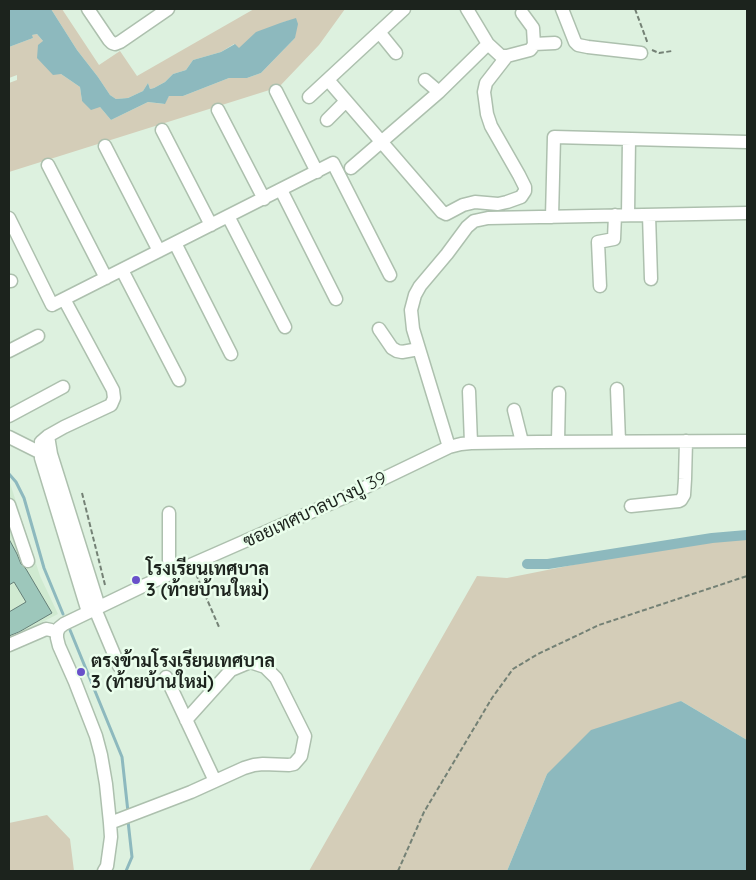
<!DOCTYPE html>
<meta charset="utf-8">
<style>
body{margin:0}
#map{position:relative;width:756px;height:880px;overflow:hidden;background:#ddf1df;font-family:Quicksand,sans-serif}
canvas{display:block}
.frame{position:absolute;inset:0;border:10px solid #1c231d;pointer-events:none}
</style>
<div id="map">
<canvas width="756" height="880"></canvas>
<div class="frame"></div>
</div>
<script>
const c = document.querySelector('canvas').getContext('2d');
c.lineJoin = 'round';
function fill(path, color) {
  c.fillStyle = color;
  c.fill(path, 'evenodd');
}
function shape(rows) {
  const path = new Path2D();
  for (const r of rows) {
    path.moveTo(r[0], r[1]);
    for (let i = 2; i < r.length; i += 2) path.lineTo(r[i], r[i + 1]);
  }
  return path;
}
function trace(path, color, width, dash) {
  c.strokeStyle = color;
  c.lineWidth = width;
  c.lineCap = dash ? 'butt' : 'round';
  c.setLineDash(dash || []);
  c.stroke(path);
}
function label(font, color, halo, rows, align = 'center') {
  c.font = font + ' Quicksand,Sarabun,sans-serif';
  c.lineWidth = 5;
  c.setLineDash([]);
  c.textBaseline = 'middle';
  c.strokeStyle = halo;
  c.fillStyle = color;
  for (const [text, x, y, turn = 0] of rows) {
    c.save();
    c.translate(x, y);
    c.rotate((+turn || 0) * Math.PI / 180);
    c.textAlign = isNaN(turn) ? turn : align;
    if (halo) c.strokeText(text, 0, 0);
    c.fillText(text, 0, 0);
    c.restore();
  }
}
const built = shape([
 [9,480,40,576,58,614,9,639]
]);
const green = shape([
 [51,9,62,9,99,65,120,51,137,76,254,9,345,9,319,45,279,87,9,172,9,83,17,80,17,75,9,78,9,47,33,38,31,35,37,34,43,41,61,74,80,87,82,101,100,107,111,120,148,102,164,104,169,96,183,96,229,78,247,78,261,73,295,38,296,19,283,22,239,49,234,44,221,52,193,60,186,70,173,74,165,82,154,88,150,89,148,83,143,91,128,98,116,99,110,95,98,77,77,50],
 [747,535,747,740,681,701,547,774,507,871,309,871,477,576,507,578,688,542],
 [47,815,70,839,74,871,9,871,9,823]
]);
const water = shape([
 [9,9,51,9,77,50,98,77,110,95,116,99,128,98,143,91,148,83,150,89,154,88,165,82,173,74,186,70,193,60,221,52,235,44,239,48,256,32,283,22,296,18,298,24,295,38,261,73,247,78,229,78,183,96,169,96,165,104,148,102,111,120,100,107,91,110,82,101,80,87,61,74,53,75,37,58,38,45,43,41,37,34,32,35,33,38,9,47],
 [681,701,747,740,747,871,507,871,547,774,591,730]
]);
const stream = shape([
 [9,474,16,482,24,498,44,568,63,614],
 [70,630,122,757,128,812],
 [126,871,132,857,128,821]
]);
const canal = shape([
 [527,564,548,564,712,538,747,535]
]);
const building = shape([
 [9,539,17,554,21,564,26,569,52,613,19,632,9,636,9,612,26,602,14,582,9,585,9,539]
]);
const path = shape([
 [635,9,648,44],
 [652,50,659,53,672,51],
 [82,493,105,585],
 [196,574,219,627],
 [398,871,424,812,492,698,513,669,538,654,599,625,747,576]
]);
const minor = shape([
 [88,9,109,40,112,43,115,44,120,42,168,9],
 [562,9,575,42,578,45,588,47,641,53],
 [379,32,396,53],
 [488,44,501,56,507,56,530,50,534,45,533,28,522,13],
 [534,44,555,43],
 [328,80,442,212,446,214,463,205,475,202,498,204,507,202,521,197,525,191,525,187,519,175,491,126,487,114,485,99,484,92,486,83,507,56],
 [425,80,439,92],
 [276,91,317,172],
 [309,97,404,9],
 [218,110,264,199],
 [327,120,346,101],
 [162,130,211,225],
 [105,146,159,251],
 [48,165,106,278],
 [351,168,439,92,488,44,467,9],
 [281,190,336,299],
 [628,215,629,139],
 [649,215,651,279],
 [228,216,285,327],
 [552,217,554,137,747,142],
 [9,218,52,305,333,163,390,275],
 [175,243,231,354],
 [122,270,179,380],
 [9,281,11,281],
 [600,286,598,242,614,239,615,215],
 [64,299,113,390,114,398,111,405,64,427,48,436,41,442,41,458,88,612],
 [379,329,392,348,397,351,402,352,419,349],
 [9,351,38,336],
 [617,389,619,441],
 [469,391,471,443],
 [514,410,522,442],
 [9,416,63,387],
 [48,436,51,454,99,607],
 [9,437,41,453],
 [558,442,559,393],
 [449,447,413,329,411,310,415,295,420,286,447,254,467,227,474,221,488,218,747,213],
 [9,505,28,561],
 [631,506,679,501,681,500,684,495,685,479,686,441],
 [169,513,169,560,172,573],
 [95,609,119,666],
 [9,645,46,629,51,630,57,633],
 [166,677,215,781],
 [110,823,191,792,244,768,254,765,263,764,289,765,294,764,301,756,305,736,276,678,265,667,250,662,231,670,186,720],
 [104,871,107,866,111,837,110,823,106,784,101,755,96,736,75,682,59,646,57,638,57,633,59,628,64,624,145,585,343,498,449,447,461,444,471,443,538,442,747,441]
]);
const markers = [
 [136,580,5,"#6950ca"],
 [81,672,5,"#6950ca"]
];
const streetNames = [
 ["ซอยเทศบาลบางปู 39",315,510,-25]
];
const poiNames = [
 ["โรงเรียนเทศบาล",146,570],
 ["3 (ท้ายบ้านใหม่)",146,591],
 ["ตรงข้ามโรงเรียนเทศบาล",91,662],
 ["3 (ท้ายบ้านใหม่)",91,683]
];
fill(built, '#d0ead1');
fill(green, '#d4cdb8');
fill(water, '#8db9be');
trace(stream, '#8db9be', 3);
trace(canal, '#8db9be', 10);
fill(building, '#9dc7bb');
trace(building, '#657f78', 1);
trace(minor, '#adc0ae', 15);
trace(path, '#748175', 2, [5, 2.5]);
trace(minor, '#fff', 12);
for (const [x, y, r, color] of markers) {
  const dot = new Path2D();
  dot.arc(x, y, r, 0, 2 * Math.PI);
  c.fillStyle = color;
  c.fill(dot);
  trace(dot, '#eafeec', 2);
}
label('18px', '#1c231d', '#eafeec', streetNames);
label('bold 18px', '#1c231d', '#eafeec', poiNames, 'left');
</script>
